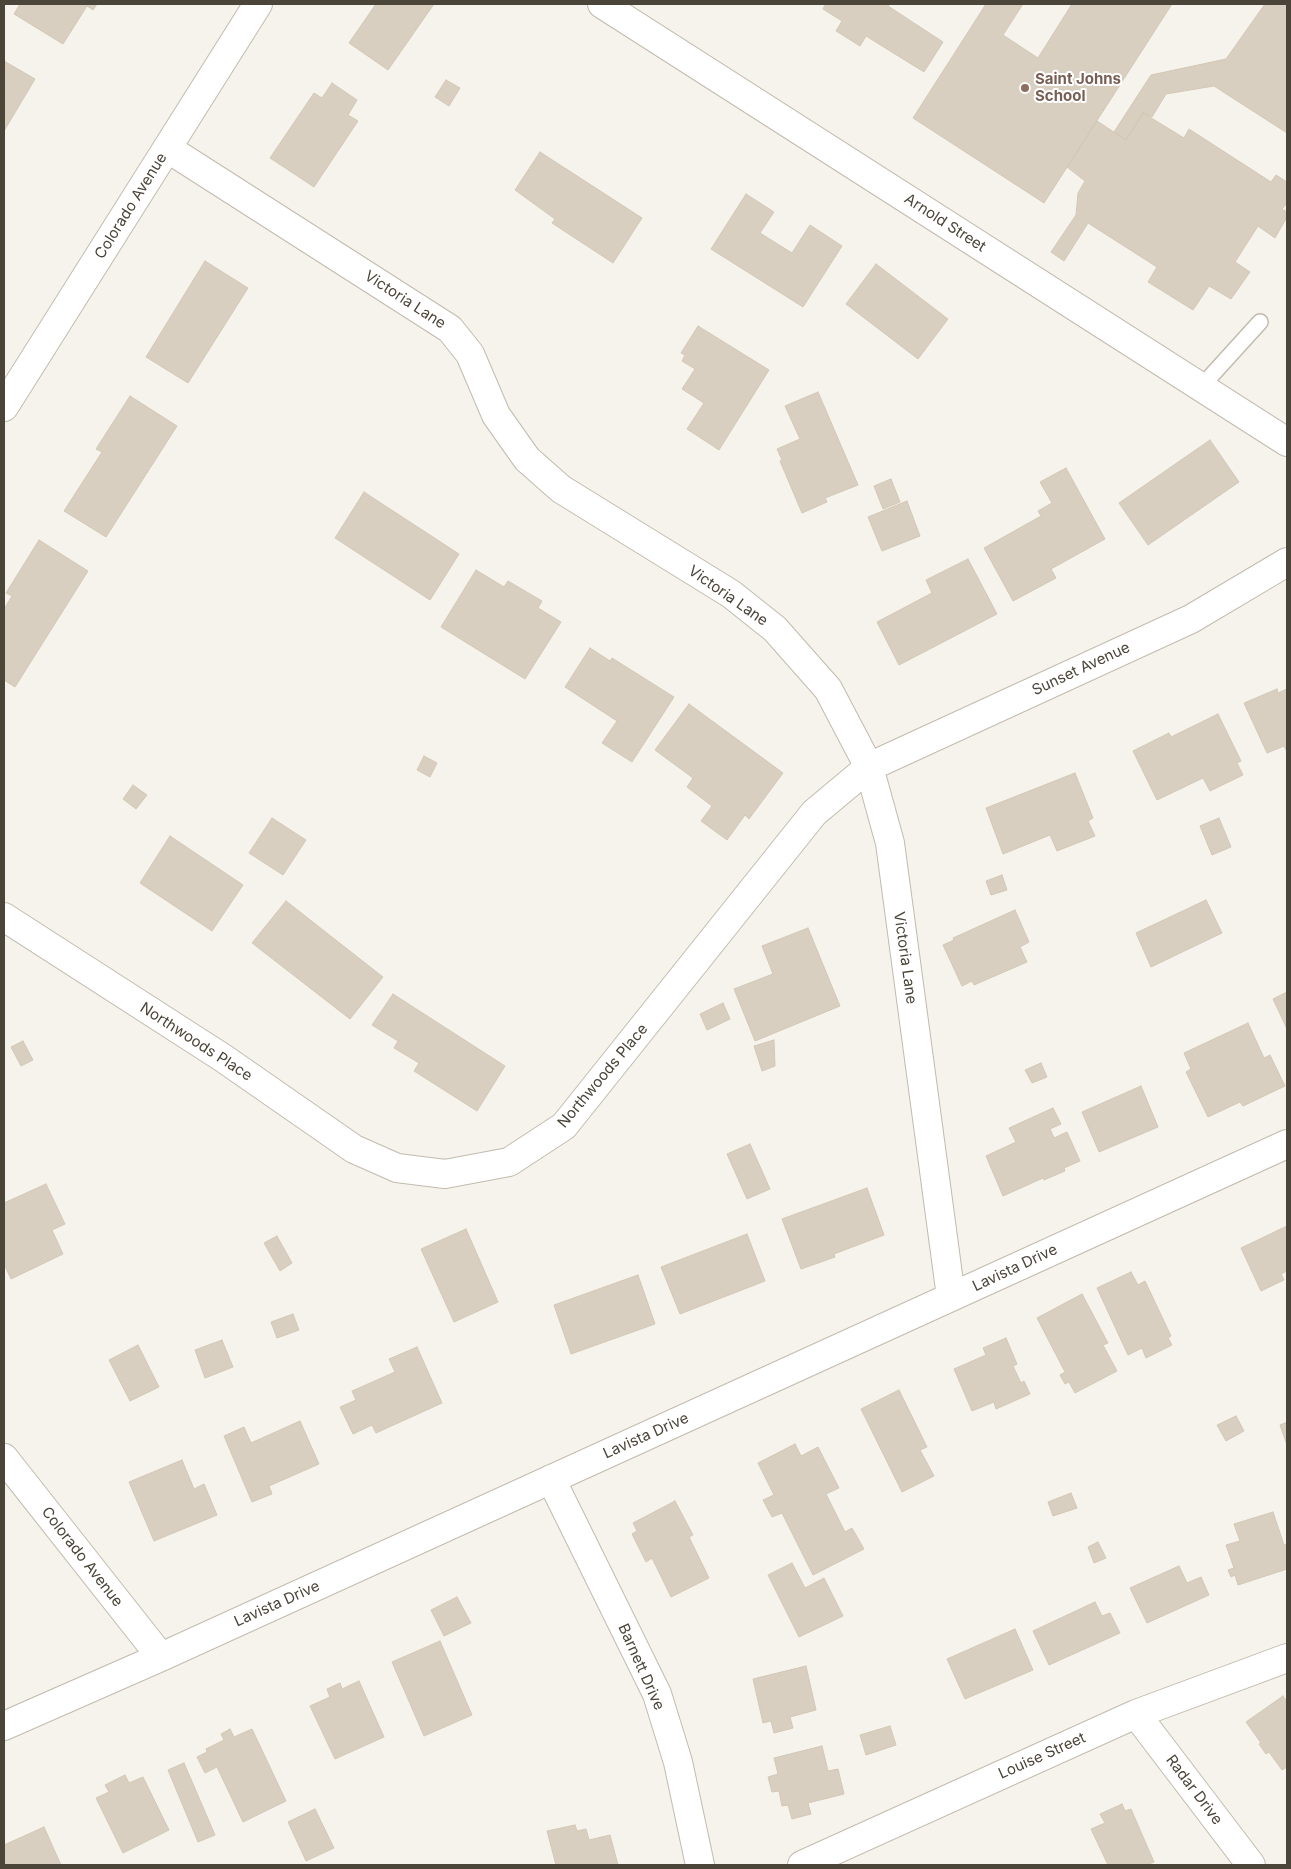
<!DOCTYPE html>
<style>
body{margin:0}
#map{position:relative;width:1291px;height:1869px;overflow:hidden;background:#f6f3ec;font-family:Inter,sans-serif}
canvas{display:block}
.frame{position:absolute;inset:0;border:5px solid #4b4439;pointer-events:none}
</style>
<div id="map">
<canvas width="1291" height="1869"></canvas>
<div class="frame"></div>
</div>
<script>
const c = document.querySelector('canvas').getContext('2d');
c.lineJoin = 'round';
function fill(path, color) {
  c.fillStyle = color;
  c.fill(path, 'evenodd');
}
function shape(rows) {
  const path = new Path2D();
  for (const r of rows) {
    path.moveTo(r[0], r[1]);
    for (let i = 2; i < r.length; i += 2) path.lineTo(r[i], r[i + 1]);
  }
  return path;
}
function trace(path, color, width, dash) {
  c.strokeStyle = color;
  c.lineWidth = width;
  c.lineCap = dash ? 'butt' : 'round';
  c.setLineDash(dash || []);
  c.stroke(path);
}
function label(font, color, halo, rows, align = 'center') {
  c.font = font + ' Inter,sans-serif';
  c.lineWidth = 4;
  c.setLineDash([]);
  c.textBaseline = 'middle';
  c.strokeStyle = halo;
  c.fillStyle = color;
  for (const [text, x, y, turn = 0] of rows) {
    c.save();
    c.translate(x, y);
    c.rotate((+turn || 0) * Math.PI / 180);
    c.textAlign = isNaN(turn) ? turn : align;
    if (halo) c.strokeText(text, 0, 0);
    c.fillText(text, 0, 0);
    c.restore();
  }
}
const building = shape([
 [20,4,97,4,93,10,87,6,63,44,14,14,20,4],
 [376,4,434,4,388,70,349,43,376,4],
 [823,4,890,4,888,6,943,42,924,72,866,36,860,46,836,31,842,21,823,9,825,5,823,4],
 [986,4,1023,4,1003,35,1038,58,1072,4,1172,4,1044,203,913,118,986,4],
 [1265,4,1287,4,1287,133,1214,86,1166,94,1152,117,1143,113,1126,140,1114,132,1151,75,1226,59,1265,4],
 [4,61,35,79,4,131,4,61],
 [446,80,460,88,449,106,435,97,446,80],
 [332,83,357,100,348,115,358,121,314,187,270,158,314,93,322,98,332,83],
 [1143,113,1184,138,1189,129,1271,182,1276,175,1287,182,1287,203,1282,209,1287,212,1287,217,1275,238,1258,226,1235,262,1250,272,1231,299,1209,286,1193,310,1148,282,1157,267,1088,223,1064,261,1051,252,1076,215,1078,193,1085,181,1067,167,1097,121,1126,140,1143,113],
 [540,152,642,218,613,263,552,223,555,219,515,190,540,152],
 [746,194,774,212,760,233,792,253,810,225,842,246,803,307,711,249,746,194],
 [205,261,248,288,188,383,146,357,205,261],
 [876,264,948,319,918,359,846,304,876,264],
 [698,326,769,370,719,450,687,429,704,403,682,389,695,369,682,361,685,355,681,353,698,326],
 [818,392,858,485,825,498,827,502,802,513,780,461,782,460,777,449,800,439,785,406,818,392],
 [130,396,177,426,106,537,64,511,102,452,96,449,130,396],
 [1210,440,1239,482,1148,545,1119,503,1210,440],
 [1066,468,1105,539,1051,569,1056,578,1013,601,984,548,1041,516,1038,511,1052,503,1040,482,1066,468],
 [891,479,900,502,883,509,874,486,891,479],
 [364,492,459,554,430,600,335,538,364,492],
 [907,501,920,536,882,551,868,517,907,501],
 [39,540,88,571,15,687,4,680,4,609,12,596,6,593,39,540],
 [968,559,997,614,899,665,877,622,932,593,926,580,968,559],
 [476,570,504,587,508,581,542,601,538,608,561,622,525,679,441,627,476,570],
 [590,648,610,661,612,658,674,697,632,762,602,743,617,721,565,687,590,648],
 [1277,689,1278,693,1287,689,1287,752,1284,746,1267,753,1244,703,1277,689],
 [689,704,783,773,749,819,745,815,727,840,701,821,712,806,687,787,693,778,655,750,689,704],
 [1218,714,1241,761,1237,763,1243,775,1210,791,1203,778,1157,800,1133,751,1169,733,1171,737,1218,714],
 [424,756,437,763,430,777,417,770,424,756],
 [1075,773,1093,818,1088,821,1095,836,1057,851,1050,835,1003,854,986,808,1075,773],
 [133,785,147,795,136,809,123,799,133,785],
 [272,818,306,840,283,875,249,853,272,818],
 [1219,818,1231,847,1212,855,1200,826,1219,818],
 [170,836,243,885,212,931,140,883,170,836],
 [1002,875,1007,890,991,895,986,881,1002,875],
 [1206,900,1222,933,1151,967,1136,933,1206,900],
 [286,901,383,977,350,1019,252,943,286,901],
 [1015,910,1029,942,1020,947,1027,962,974,985,972,981,962,986,943,945,954,940,953,938,1015,910],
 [808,928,840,1006,755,1041,734,989,773,974,762,946,808,928],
 [1287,992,1287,1029,1273,999,1287,992],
 [393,994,505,1066,477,1111,414,1071,419,1063,394,1048,398,1041,372,1025,393,994],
 [723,1003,730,1019,707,1030,700,1014,723,1003],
 [1248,1023,1264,1058,1270,1055,1285,1086,1243,1106,1240,1102,1208,1117,1186,1072,1191,1069,1184,1053,1248,1023],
 [774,1040,775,1066,762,1071,754,1046,774,1040],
 [23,1041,33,1060,21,1066,11,1047,23,1041],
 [1041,1063,1047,1077,1032,1083,1025,1070,1041,1063],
 [1141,1086,1158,1127,1099,1152,1082,1112,1141,1086],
 [1053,1108,1061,1124,1050,1129,1054,1138,1067,1132,1080,1161,1064,1168,1065,1171,1044,1180,1043,1178,1003,1196,986,1156,1016,1142,1009,1128,1053,1108],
 [750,1144,770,1189,747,1199,727,1154,750,1144],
 [46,1184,65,1224,52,1230,63,1254,11,1279,4,1264,4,1203,46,1184],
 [867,1188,884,1235,834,1254,835,1257,801,1269,782,1219,867,1188],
 [1287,1226,1287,1271,1281,1274,1284,1280,1261,1291,1241,1248,1287,1226],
 [466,1229,498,1302,454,1322,421,1249,466,1229],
 [747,1234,765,1281,680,1314,661,1267,747,1234],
 [277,1236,292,1263,280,1271,264,1243,277,1236],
 [1131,1272,1138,1285,1145,1281,1171,1336,1168,1338,1172,1345,1146,1358,1142,1348,1128,1355,1097,1288,1131,1272],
 [638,1275,655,1324,571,1354,554,1305,638,1275],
 [1082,1294,1108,1343,1103,1345,1117,1371,1075,1393,1069,1382,1065,1384,1060,1375,1065,1372,1037,1318,1082,1294],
 [293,1314,299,1330,277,1338,271,1322,293,1314],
 [1006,1338,1017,1364,1013,1366,1021,1383,1024,1381,1030,1394,996,1409,994,1402,972,1411,954,1369,986,1355,983,1348,1006,1338],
 [222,1340,233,1367,205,1378,195,1350,222,1340],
 [138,1345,159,1387,130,1401,109,1360,138,1345],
 [417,1347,442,1403,376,1433,372,1425,353,1434,340,1407,356,1400,352,1391,395,1372,389,1359,417,1347],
 [899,1390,927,1447,920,1450,934,1476,902,1492,861,1409,899,1390],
 [1236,1416,1244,1431,1226,1441,1217,1425,1236,1416],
 [300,1421,319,1464,269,1486,272,1494,252,1502,224,1436,244,1427,251,1443,300,1421],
 [1287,1422,1287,1445,1280,1425,1287,1422],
 [795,1444,801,1456,818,1447,839,1488,826,1494,845,1532,852,1528,864,1549,813,1575,782,1513,772,1517,763,1500,774,1495,758,1463,795,1444],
 [182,1460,194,1489,204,1484,217,1515,154,1541,129,1482,182,1460],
 [1071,1493,1077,1508,1053,1516,1048,1502,1071,1493],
 [675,1501,693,1535,689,1537,709,1578,671,1597,652,1558,646,1562,632,1534,637,1531,633,1523,675,1501],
 [1273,1512,1284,1545,1287,1544,1287,1569,1238,1585,1235,1575,1231,1577,1228,1570,1234,1568,1226,1545,1240,1541,1234,1524,1273,1512],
 [1098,1542,1106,1558,1094,1563,1088,1547,1098,1542],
 [792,1563,805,1588,824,1578,843,1616,799,1637,768,1575,792,1563],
 [1179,1566,1187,1583,1201,1577,1209,1595,1147,1623,1130,1588,1179,1566],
 [457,1597,471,1623,444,1636,431,1610,457,1597],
 [1095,1602,1102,1616,1110,1613,1120,1633,1049,1665,1033,1631,1095,1602],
 [1015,1629,1033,1670,965,1699,947,1659,1015,1629],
 [440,1641,472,1715,424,1736,392,1662,440,1641],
 [806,1666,816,1710,790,1717,793,1728,774,1733,771,1721,763,1723,753,1679,806,1666],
 [359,1681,384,1737,335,1759,310,1706,330,1697,327,1689,340,1683,342,1689,359,1681],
 [1283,1696,1287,1702,1287,1767,1282,1770,1269,1752,1266,1754,1259,1744,1261,1743,1246,1722,1283,1696],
 [890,1726,896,1745,866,1755,860,1735,890,1726],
 [230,1729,234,1737,252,1729,286,1801,243,1822,217,1767,205,1773,197,1757,207,1752,206,1749,224,1740,221,1734,230,1729],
 [822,1746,828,1771,838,1769,844,1794,808,1803,811,1814,792,1819,788,1805,782,1806,779,1791,772,1792,768,1777,778,1774,774,1758,822,1746],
 [184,1763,215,1835,198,1842,168,1770,184,1763],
 [125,1775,129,1783,143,1777,169,1830,123,1853,96,1798,109,1792,105,1785,125,1775],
 [1122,1804,1125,1811,1131,1809,1154,1862,1146,1865,1108,1865,1091,1829,1105,1823,1100,1814,1122,1804],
 [315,1809,334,1848,306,1861,288,1822,315,1809],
 [575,1825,577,1831,586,1829,589,1840,610,1835,618,1865,556,1865,547,1831,575,1825],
 [44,1827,61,1865,4,1865,4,1845,44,1827]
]);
const lane = shape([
 [1201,387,1260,322]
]);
const street = shape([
 [602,4,1287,442],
 [167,148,450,329,470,354,496,415,527,459,561,489,731,594,775,629,828,689,869,767,890,843,951,1297],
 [4,407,258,4],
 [4,917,223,1058,354,1149,397,1168,445,1174,509,1162,564,1126,814,813,869,767,1191,619,1287,562],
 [4,1458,161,1657],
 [551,1479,657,1694,678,1762,700,1865],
 [1136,1714,1251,1865],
 [4,1726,161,1657,1287,1144],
 [802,1865,1136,1714,1287,1658]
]);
const markers = [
 [1025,88,5,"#8d6e63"]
];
const educationNames = [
 ["Saint Johns",1035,79],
 ["School",1035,96]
];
const streetNames = [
 ["Colorado Avenue",131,206,-58],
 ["Arnold Street",945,223,33],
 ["Victoria Lane",405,300,33],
 ["Victoria Lane",728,596,35],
 ["Sunset Avenue",1081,669,-25],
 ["Victoria Lane",905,958,82],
 ["Northwoods Place",196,1042,33],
 ["Northwoods Place",603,1076,-50],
 ["Lavista Drive",1015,1268,-25],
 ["Lavista Drive",646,1436,-24],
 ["Colorado Avenue",82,1557,52],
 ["Lavista Drive",277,1604,-24],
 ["Barnett Drive",641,1667,66],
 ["Louise Street",1042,1756,-24],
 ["Radar Drive",1194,1790,53]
];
fill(building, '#d8cfc1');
trace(building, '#d3c7b4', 1);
trace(lane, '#c2bbae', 18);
trace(street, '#c2bbae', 30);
trace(lane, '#fff', 15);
trace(street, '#fff', 28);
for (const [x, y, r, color] of markers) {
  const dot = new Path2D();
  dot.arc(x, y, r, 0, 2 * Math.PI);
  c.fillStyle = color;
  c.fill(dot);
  trace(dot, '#fff', 2);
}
label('bold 15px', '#785e54', '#fff', educationNames, 'left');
label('15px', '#4b4439', '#fff', streetNames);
</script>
